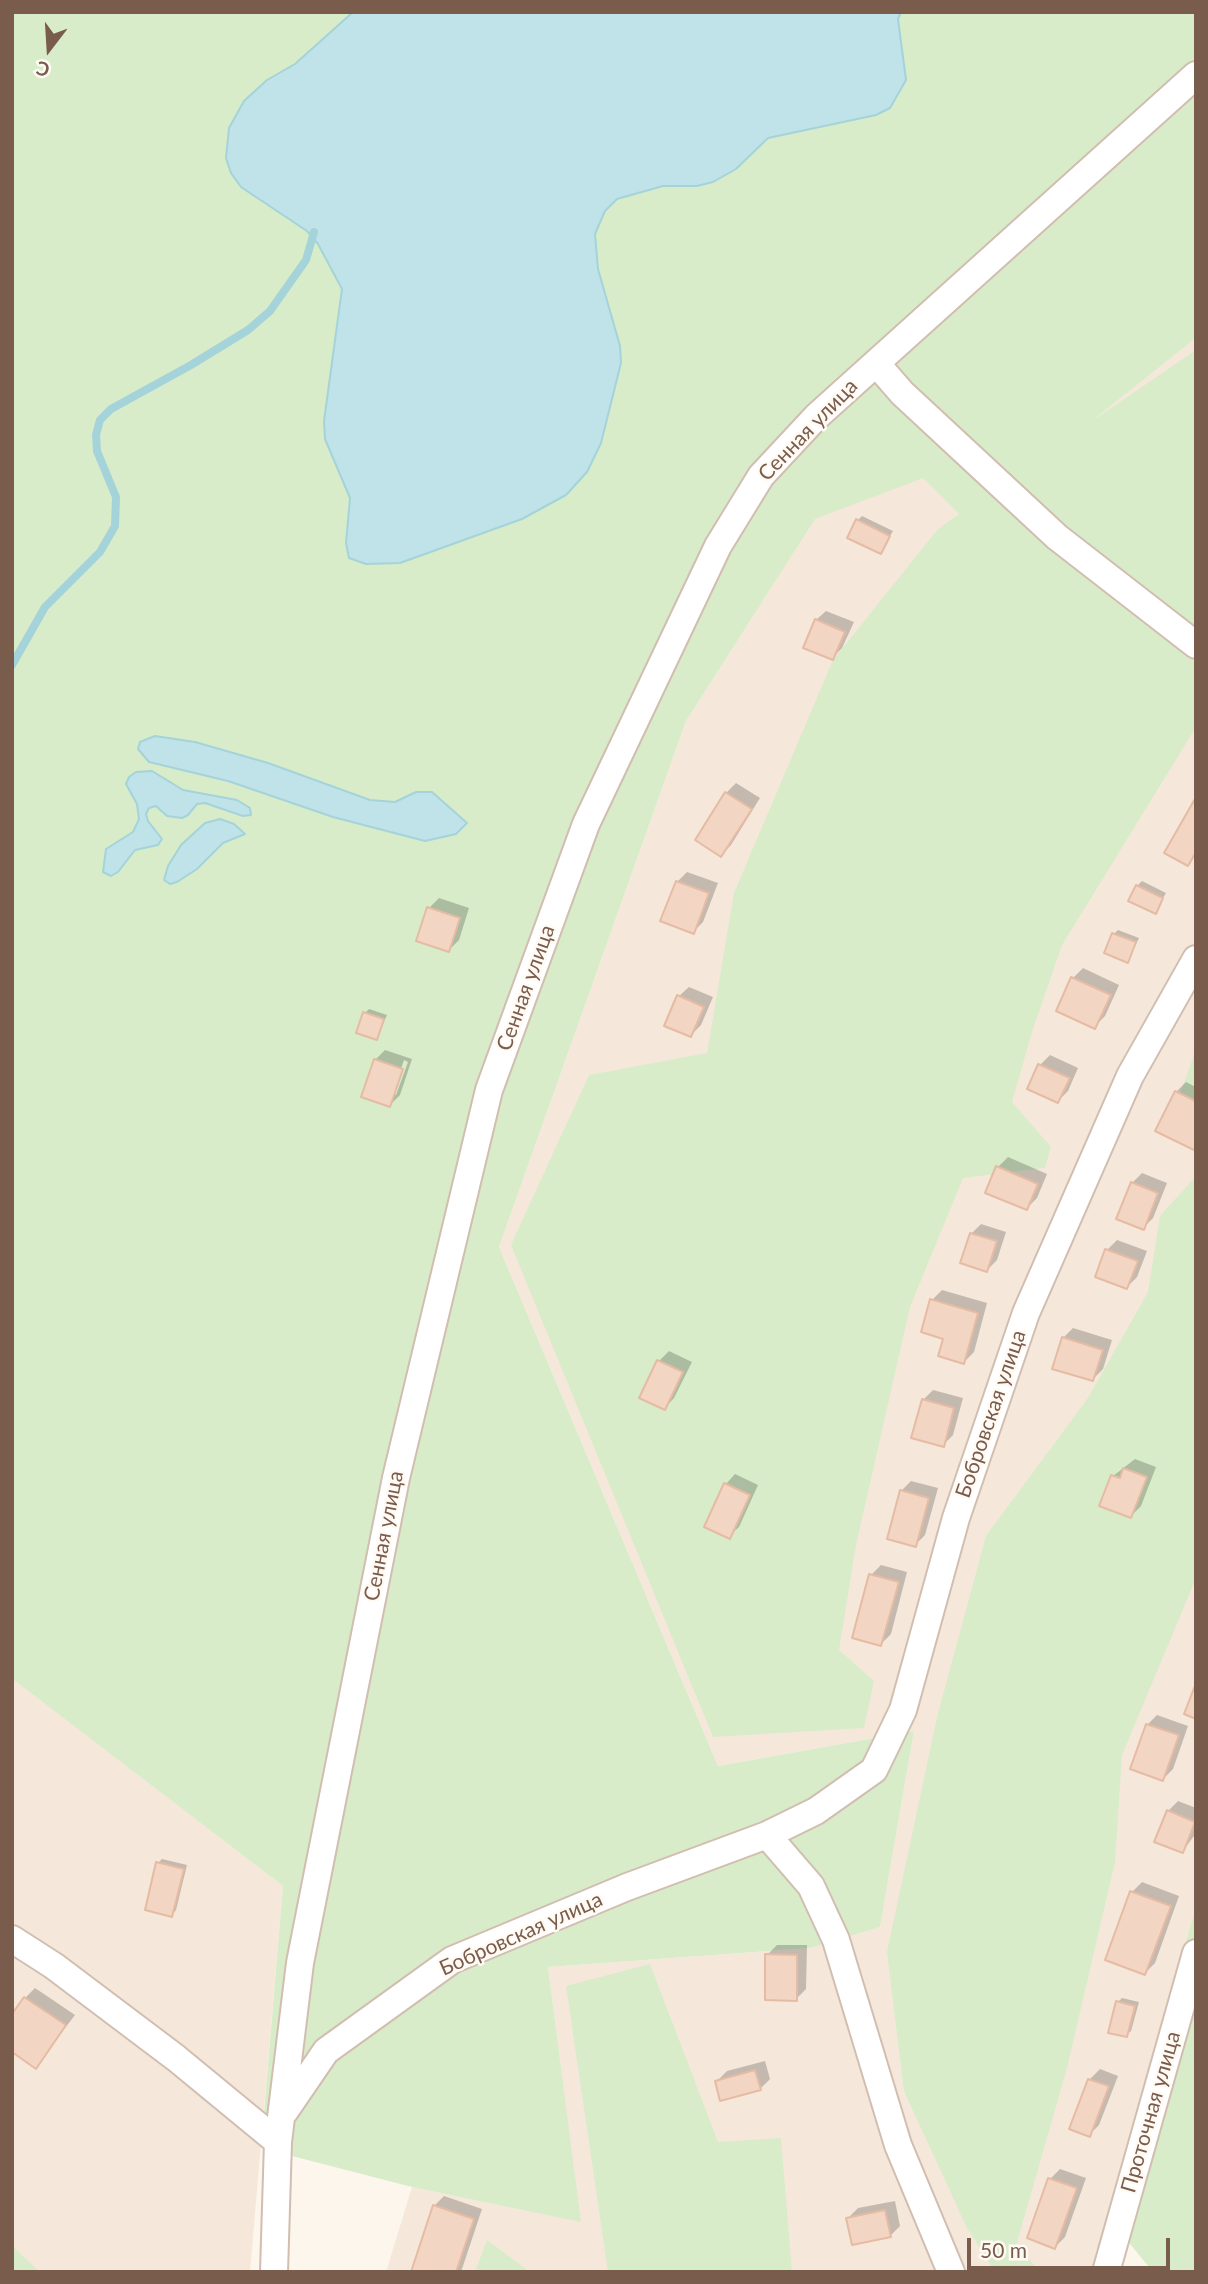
<!DOCTYPE html>
<meta charset="utf-8">
<style>
body{margin:0}
#map{position:relative;width:1208px;height:2284px;overflow:hidden;background:#fdf6ec;font-family:Lato,sans-serif}
canvas{display:block}
.frame{position:absolute;inset:0;border:14px solid #7a5c4d;pointer-events:none}
.north{position:absolute;left:14px;top:14px;width:70px;height:70px;-webkit-text-stroke:5px #fffaf3;paint-order:stroke;rotate:197deg;font-size:19px;font-weight:700;line-height:28px;text-align:center;color:#7a5c4d}
.north::after{content:'';display:block;margin:auto;width:24px;height:32px;background:#7a5c4d;clip-path:polygon(50% 0,100% 100%,50% 72%,0 100%)}
.scale{position:absolute;left:967px;top:2238px;width:203px;height:32px;box-sizing:border-box;border:4px solid #7a5c4d;border-top:0;padding-left:9px;font-size:21px;line-height:24px;white-space:nowrap;color:#7a5c4d;-webkit-text-stroke:5px #fffaf3;paint-order:stroke}
</style>
<div id="map">
<canvas width="1208" height="2284"></canvas>
<div class="frame"></div>
<div class="north">С</div>
<div class="scale">50 m</div>
</div>
<script>
const c = document.querySelector('canvas').getContext('2d');
c.lineJoin = 'round';
function fill(path, color) {
  c.fillStyle = color;
  c.fill(path, 'evenodd');
}
function shape(rows) {
  const path = new Path2D();
  for (const r of rows) {
    path.moveTo(r[0], r[1]);
    for (let i = 2; i < r.length; i += 2) path.lineTo(r[i], r[i + 1]);
  }
  return path;
}
function trace(path, color, width, dash) {
  c.strokeStyle = color;
  c.lineWidth = width;
  c.lineCap = dash ? 'butt' : 'round';
  c.setLineDash(dash || []);
  c.stroke(path);
}
function label(font, color, halo, rows, align = 'center') {
  c.font = font + ' Lato,sans-serif';
  c.lineWidth = 5;
  c.setLineDash([]);
  c.textBaseline = 'middle';
  c.strokeStyle = halo;
  c.fillStyle = color;
  for (const [text, x, y, turn = 0] of rows) {
    c.save();
    c.translate(x, y);
    c.rotate((+turn || 0) * Math.PI / 180);
    c.textAlign = isNaN(turn) ? turn : align;
    if (halo) c.strokeText(text, 0, 0);
    c.fillText(text, 0, 0);
    c.restore();
  }
}
const residential = shape([
 [1196,338,1196,1906,1093,2272,386,2272,412,2187,580,2221,548,1967,810,1948,880,1927,914,1731,718,1766,499,1247,686,721,815,518,923,477,967,521],
 [14,1679,283,1886,250,2272,12,2272]
]);
const green = shape([
 [12,12,1196,12,1196,338,1092,421,1196,350,1196,727,1062,945,1032,1032,1012,1102,1051,1147,1045,1168,963,1178,910,1307,856,1545,839,1650,874,1681,864,1728,713,1737,511,1245,589,1075,707,1053,734,893,833,660,938,529,959,514,923,478,815,519,686,721,499,1247,718,1766,914,1731,880,1927,810,1948,548,1967,581,2222,412,2187,261,2148,283,1886,14,1680,12,1681],
 [1196,1049,1196,1112,1180,1094],
 [1196,1176,1196,1578,1122,1755,1115,1862,1067,2068,1016,2246,1041,2272,995,2272,966,2226,904,2091,887,1952,937,1717,986,1536,1088,1398,1148,1292,1160,1216],
 [1196,1906,1196,2272,1153,2272,1108,2217],
 [650,1964,718,2142,781,2138,792,2272,608,2272,566,1986],
 [487,2240,530,2272,475,2272],
 [12,2246,40,2272,12,2272]
]);
const water = shape([
 [353,12,901,12,898,19,906,80,890,108,876,115,768,138,736,169,713,182,697,186,663,186,617,199,605,211,595,234,598,269,620,346,621,363,601,443,587,472,566,495,522,519,400,563,366,564,349,558,346,543,350,498,325,439,324,421,342,289,318,244,307,231,241,187,231,173,226,158,229,128,244,101,267,80,295,64,353,12],
 [155,736,195,742,268,763,370,800,395,802,416,792,432,792,467,823,456,834,425,841,333,817,228,781,149,762,138,749,140,742,155,736],
 [152,771,183,790,237,800,250,808,251,815,243,816,205,803,197,804,188,815,182,818,167,816,156,806,149,808,146,814,148,821,162,839,158,845,135,850,118,872,111,876,103,872,106,849,133,832,139,819,137,804,126,784,129,777,136,772,152,771],
 [220,819,234,824,245,834,223,843,197,869,177,882,170,884,164,880,168,866,181,845,205,823,220,819]
]);
const shadow = shape([
 [862,516,893,531,880,552,858,520],
 [826,611,854,622,842,648,832,658,816,620],
 [736,783,760,798,731,845,721,855,726,793],
 [687,872,718,883,703,922,693,932,677,882],
 [1142,881,1166,893,1155,912,1137,886],
 [439,898,469,908,459,940,449,950,429,908],
 [1118,930,1139,938,1128,961,1114,934],
 [1083,968,1119,985,1105,1016,1095,1026,1073,978],
 [689,987,713,997,701,1025,691,1035,679,996],
 [369,1009,387,1015,377,1038,365,1013],
 [385,1050,412,1059,400,1095,390,1105,375,1060],
 [404,1060,408,1062,396,1095,392,1095],
 [1050,1055,1078,1068,1068,1091,1058,1101,1040,1065],
 [1186,1082,1196,1087,1196,1149,1176,1092],
 [1008,1157,1047,1174,1037,1198,1027,1208,998,1167],
 [1142,1173,1167,1183,1153,1218,1143,1228,1132,1183],
 [981,1224,1006,1232,997,1260,987,1270,971,1234],
 [1117,1240,1147,1251,1137,1277,1127,1287,1107,1250],
 [942,1290,987,1303,974,1352,964,1362,945,1337,932,1300],
 [1073,1328,1112,1340,1103,1369,1093,1379,1063,1338],
 [669,1351,692,1362,674,1398,665,1408,659,1361],
 [933,1390,963,1398,953,1435,943,1445,923,1400],
 [1135,1459,1156,1467,1141,1506,1131,1516,1101,1505,1113,1476],
 [735,1474,758,1485,739,1527,729,1536,726,1484],
 [911,1481,938,1488,925,1535,915,1545,901,1491],
 [881,1565,907,1572,891,1634,881,1644,871,1575],
 [1157,1715,1188,1726,1173,1769,1163,1779,1147,1725],
 [1178,1801,1196,1808,1196,1833,1183,1851,1168,1811],
 [162,1859,187,1865,176,1910,172,1915,158,1863],
 [1142,1882,1179,1896,1155,1963,1145,1973,1132,1892],
 [777,1945,807,1945,806,1989,796,1999,767,1955],
 [35,1988,75,2015,36,2066,25,1998],
 [1122,1998,1139,2002,1131,2031,1126,2035,1118,2002],
 [765,2061,770,2079,760,2089,717,2081,727,2071],
 [1100,2069,1118,2076,1099,2125,1089,2135,1071,2128,1090,2079],
 [1060,2169,1086,2178,1065,2237,1055,2247,1050,2179],
 [444,2196,482,2209,461,2272,416,2272,434,2206],
 [895,2201,900,2226,890,2236,848,2218,858,2208]
]);
const stream = shape([
 [12,665,45,607,100,552,115,526,116,497,97,451,96,435,100,420,111,409,191,365,248,330,270,311,306,260,314,232]
]);
const building = shape([
 [856,519,890,536,881,554,847,538,856,519],
 [815,619,845,632,833,660,803,648,815,619],
 [725,792,752,809,721,857,695,840,725,792],
 [1196,797,1196,852,1188,866,1164,853,1196,797],
 [676,881,709,893,694,934,660,921,676,881],
 [1136,885,1163,898,1156,914,1128,901,1136,885],
 [427,907,460,918,449,952,416,941,427,907],
 [1112,933,1136,942,1128,963,1104,953,1112,933],
 [1071,977,1111,995,1095,1029,1056,1011,1071,977],
 [677,995,704,1007,691,1037,664,1026,677,995],
 [363,1012,384,1019,377,1040,356,1033,363,1012],
 [374,1059,403,1069,390,1107,361,1097,374,1059],
 [1038,1064,1070,1078,1058,1103,1027,1089,1038,1064],
 [1175,1091,1196,1101,1196,1151,1155,1131,1175,1091],
 [996,1166,1038,1184,1027,1210,985,1193,996,1166],
 [1131,1182,1158,1193,1144,1230,1116,1219,1131,1182],
 [970,1233,997,1241,987,1272,960,1263,970,1233],
 [1105,1249,1138,1261,1127,1289,1095,1277,1105,1249],
 [930,1299,978,1313,964,1364,938,1356,943,1339,921,1332,930,1299],
 [1062,1337,1103,1350,1093,1381,1052,1369,1062,1337],
 [657,1360,683,1372,665,1410,639,1398,657,1360],
 [922,1399,954,1408,944,1447,911,1438,922,1399],
 [1123,1468,1147,1477,1131,1518,1099,1506,1111,1475,1120,1478,1123,1468],
 [724,1483,750,1495,730,1539,704,1527,724,1483],
 [900,1490,929,1498,916,1547,887,1539,900,1490],
 [869,1574,899,1582,881,1646,852,1638,869,1574],
 [1196,1683,1196,1719,1184,1714,1196,1683],
 [1146,1724,1179,1735,1163,1781,1130,1769,1146,1724],
 [1167,1810,1195,1822,1183,1853,1154,1842,1167,1810],
 [156,1862,184,1869,172,1917,145,1910,156,1862],
 [1130,1891,1171,1906,1145,1975,1105,1960,1130,1891],
 [765,1954,797,1955,797,2001,765,2000,765,1954],
 [24,1997,66,2025,36,2069,12,2052,12,2014,24,1997],
 [1116,2001,1135,2006,1127,2037,1108,2033,1116,2001],
 [755,2070,761,2090,720,2101,715,2081,755,2070],
 [1088,2079,1109,2086,1090,2137,1069,2129,1088,2079],
 [1048,2178,1077,2188,1055,2249,1027,2238,1048,2178],
 [433,2205,474,2219,456,2272,411,2272,433,2205],
 [885,2210,891,2237,852,2245,846,2218,885,2210]
]);
const minor = shape([
 [876,363,902,393,1057,537,1196,645],
 [767,1835,811,1886,836,1940,898,2145,951,2272],
 [12,1939,54,1966,176,2058,278,2142],
 [285,2111,326,2051,452,1960,627,1887,767,1835,816,1811,874,1770,903,1710,956,1518,1026,1313,1130,1076,1196,959],
 [274,2272,278,2142,300,1963,396,1478,489,1090,586,824,718,546,761,476,816,417,1196,75],
 [1106,2272,1196,1953]
]);
const streetNames = [
 ["Сенная улица",808,430,-46],
 ["Сенная улица",526,988,-70],
 ["Бобровская улица",991,1414,-71],
 ["Сенная улица",384,1536,-79],
 ["Бобровская улица",521,1934,-24],
 ["Проточная улица",1151,2112,-74]
];
fill(residential, '#f5e8da');
fill(green, '#d8ecc9');
fill(water, '#bfe3e8');
trace(water, '#a5d3da', 2);
fill(shadow, '#0003');
trace(stream, '#a5d3da', 8);
fill(building, '#f3d5c3');
trace(building, '#e6bba3', 2);
trace(minor, '#d1beb0', 30);
trace(minor, '#fff', 26);
label('21px', '#7a5c4d', '#fffaf3', streetNames);
</script>
